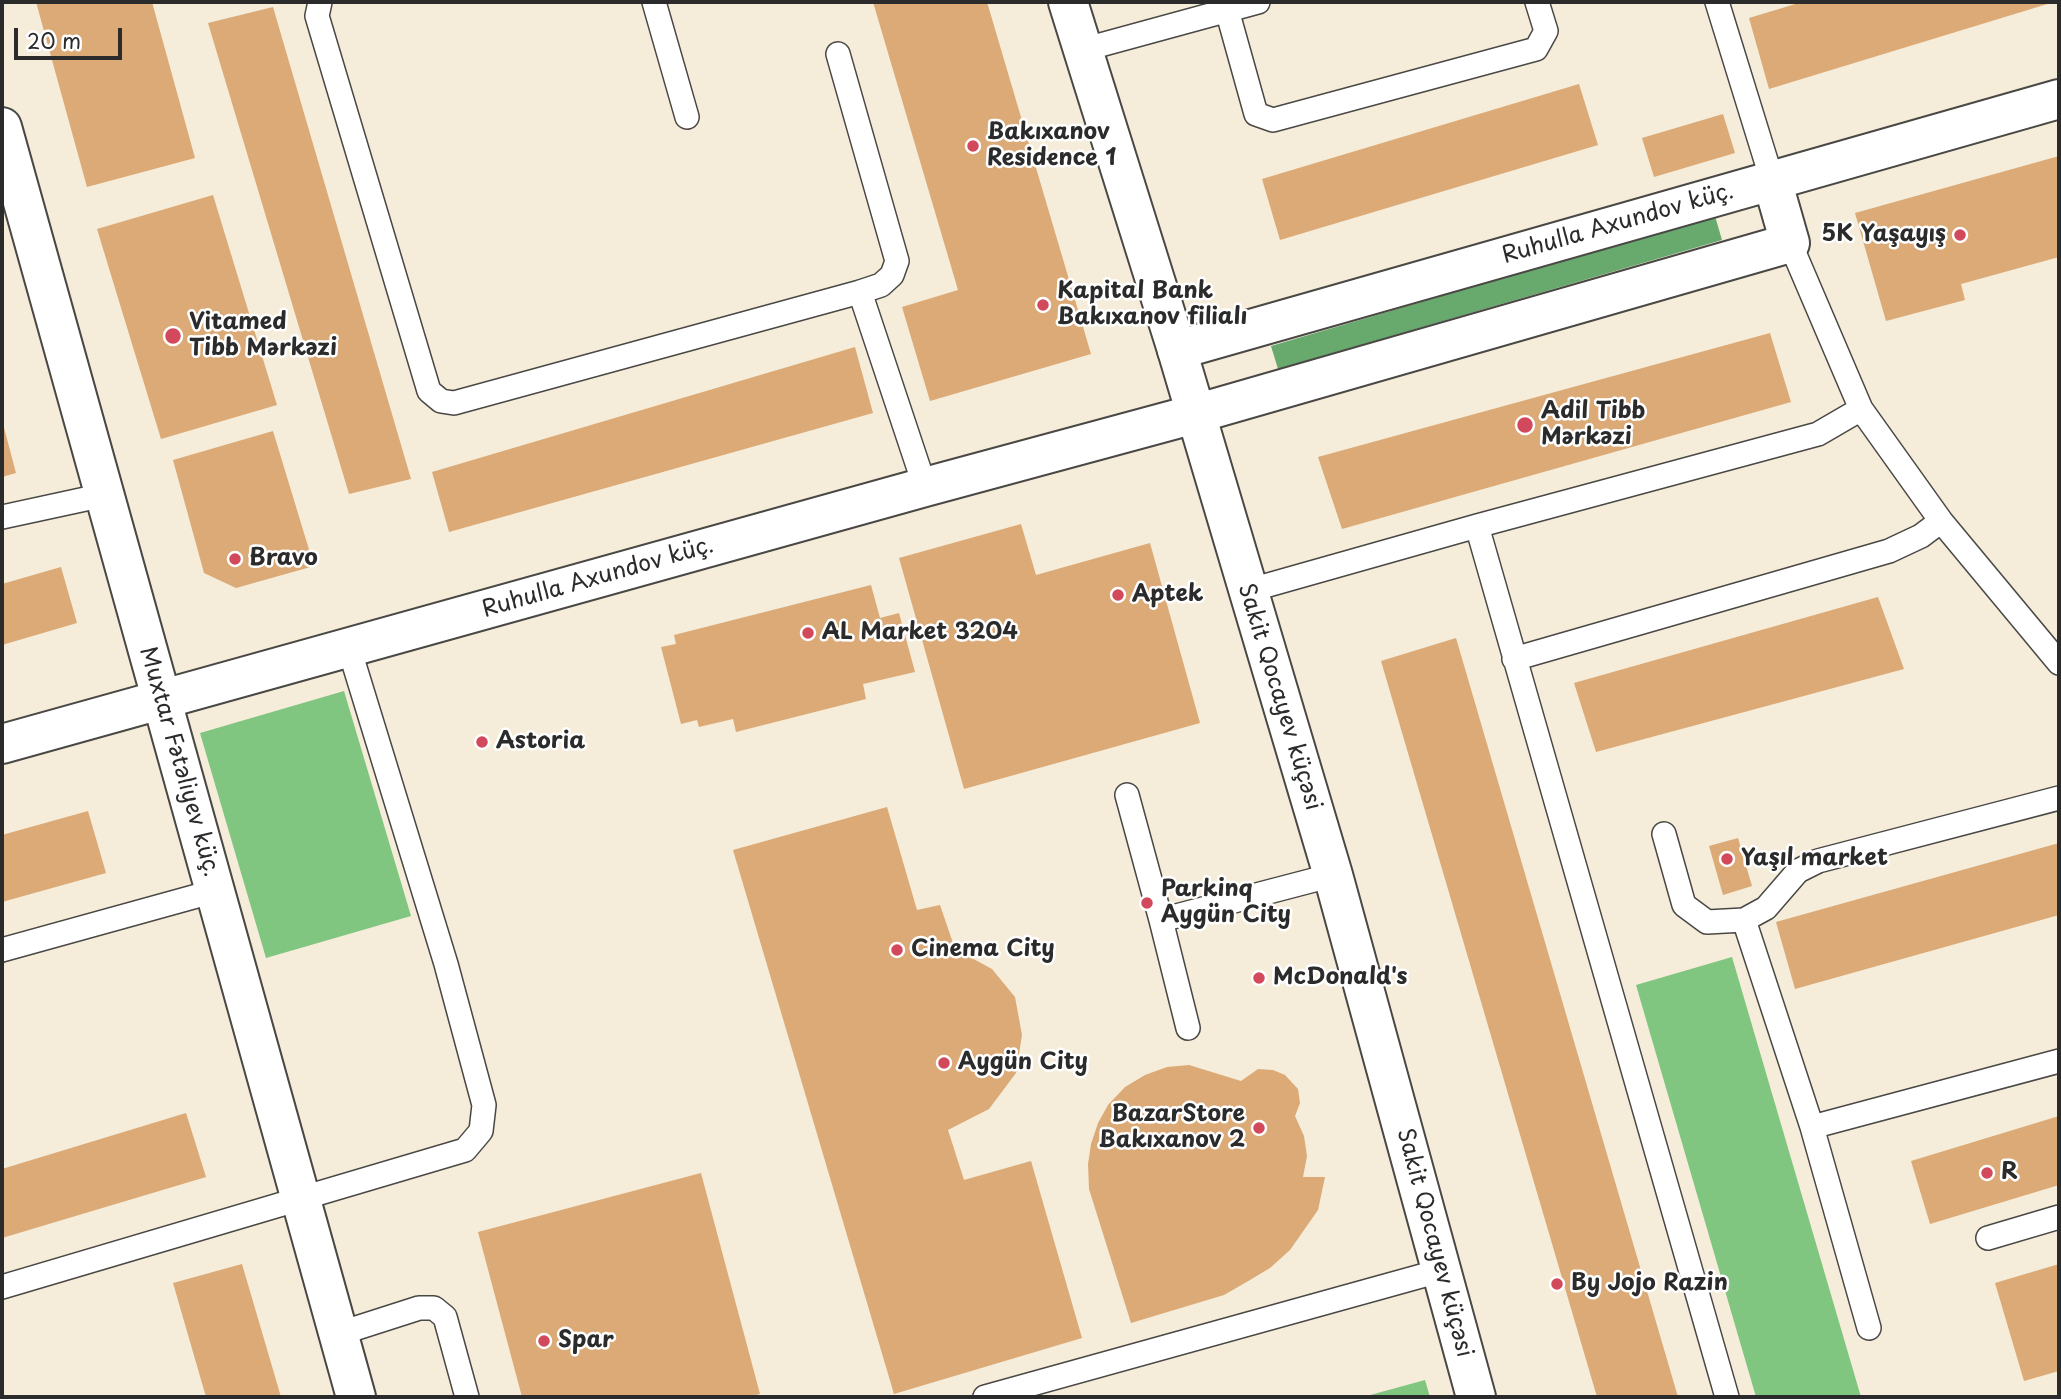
<!DOCTYPE html>
<meta charset="utf-8">
<style>
body{margin:0}
#map{position:relative;width:2061px;height:1399px;overflow:hidden;background:#f5ecd9;font-family:"Playpen Sans",sans-serif}
canvas{display:block}
.frame{position:absolute;inset:0;border:4px solid #2b2b2b;pointer-events:none}
.scale{position:absolute;left:14px;top:28px;width:108px;height:32px;box-sizing:border-box;border:4px solid #2b2b2b;border-top:0;padding-left:9px;font-size:21px;line-height:24px;white-space:nowrap;color:#2b2b2b;-webkit-text-stroke:5px #fff;paint-order:stroke}
</style>
<div id="map">
<canvas width="2061" height="1399"></canvas>
<div class="frame"></div>
<div class="scale">20 m</div>
</div>
<script>
const c = document.querySelector('canvas').getContext('2d');
c.lineJoin = 'round';
function fill(path, color) {
  c.fillStyle = color;
  c.fill(path, 'evenodd');
}
function shape(rows) {
  const path = new Path2D();
  for (const r of rows) {
    path.moveTo(r[0], r[1]);
    for (let i = 2; i < r.length; i += 2) path.lineTo(r[i], r[i + 1]);
  }
  return path;
}
function trace(path, color, width, dash) {
  c.strokeStyle = color;
  c.lineWidth = width;
  c.lineCap = dash ? 'butt' : 'round';
  c.setLineDash(dash || []);
  c.stroke(path);
}
function label(font, color, halo, rows, align = 'center') {
  c.font = font + ' "Playpen Sans",sans-serif';
  c.lineWidth = 5;
  c.setLineDash([]);
  c.textBaseline = 'middle';
  c.strokeStyle = halo;
  c.fillStyle = color;
  for (const [text, x, y, turn = 0] of rows) {
    c.save();
    c.translate(x, y);
    c.rotate((+turn || 0) * Math.PI / 180);
    c.textAlign = isNaN(turn) ? turn : align;
    if (halo) c.strokeText(text, 0, 0);
    c.fillText(text, 0, 0);
    c.restore();
  }
}
const green = shape([
 [344,691,411,916,266,958,200,733],
 [1732,957,1861,1397,1756,1397,1636,985],
 [1425,1380,1430,1397,1363,1397]
]);
const forest = shape([
 [1715,216,1722,240,1278,369,1271,346]
]);
const building = shape([
 [36,2,152,2,195,158,87,187],
 [873,2,987,2,1091,354,930,401,902,307,958,290],
 [1802,2,2054,2,1769,89,1749,18],
 [273,7,411,479,349,494,208,23],
 [1579,84,1598,145,1280,240,1262,179],
 [1723,114,1735,153,1654,177,1642,138],
 [2059,156,2059,257,1961,284,1965,300,1886,321,1855,213],
 [213,195,277,405,161,439,97,229],
 [1770,333,1791,402,1342,529,1318,457],
 [855,347,873,413,449,532,432,472],
 [2,420,16,473,2,477],
 [273,431,314,566,236,588,204,573,173,460],
 [1021,524,1036,575,1150,543,1200,723,964,789,899,558],
 [61,567,77,623,2,645,2,584],
 [871,585,880,618,899,613,915,672,863,684,866,699,736,732,733,719,699,727,697,720,681,724,661,647,676,644,674,635],
 [1878,597,1904,669,1596,752,1574,683],
 [1456,638,1678,1397,1597,1397,1381,661],
 [887,807,917,910,940,905,955,949,992,969,1015,997,1022,1035,1016,1073,989,1109,948,1130,964,1180,1031,1161,1082,1338,894,1394,733,850],
 [88,811,106,873,2,902,2,835],
 [1738,838,1752,886,1723,895,1709,846],
 [2059,843,2059,915,1795,989,1776,922],
 [1189,1065,1241,1081,1258,1069,1273,1070,1285,1075,1298,1089,1300,1103,1295,1116,1304,1136,1307,1156,1303,1177,1325,1177,1318,1210,1290,1250,1270,1268,1250,1280,1224,1295,1131,1323,1089,1189,1088,1164,1091,1144,1098,1123,1108,1105,1125,1087,1145,1075,1167,1067],
 [186,1113,206,1177,2,1238,2,1169],
 [2059,1116,2059,1185,1930,1224,1911,1161],
 [701,1173,760,1394,747,1397,522,1397,478,1232],
 [242,1264,281,1397,206,1397,173,1283],
 [2059,1264,2059,1371,2024,1381,1995,1283]
]);
const service = shape([
 [320,2,317,16,429,391,441,401,454,403,860,292,881,285,892,275,897,261,838,54],
 [654,2,687,117],
 [1717,2,1772,180],
 [1227,10,1256,114,1273,120,1536,49,1546,31,1537,2],
 [1082,50,1258,2],
 [1790,243,1861,409,1941,521,2059,663],
 [860,292,925,487],
 [2,517,104,495],
 [1477,526,1727,1397],
 [1247,591,1477,526,1818,434,1861,409],
 [1514,659,1889,551,1921,536,1941,521],
 [1127,795,1161,920,1188,1028],
 [1664,834,1684,905,1707,922,1744,920,1766,908,1798,871,1818,861,2059,798],
 [1161,920,1333,875],
 [1744,920,1812,1127,1869,1328],
 [2,950,215,891],
 [1812,1127,2059,1061],
 [1988,1238,2059,1217],
 [2,1287,465,1150,481,1131,484,1105,446,964,349,648],
 [338,1334,419,1308,434,1308,445,1317,467,1397],
 [985,1397,1443,1270]
]);
const minor = shape([
 [2,127,356,1397],
 [1177,350,2059,99],
 [2,744,925,487,1195,414,1790,243,1772,180]
]);
const tertiary = shape([
 [1068,2,1177,350,1333,875,1476,1397]
]);
const markers = [
 [973,146,7,"#d1495b"],
 [1960,235,7,"#d1495b"],
 [1043,305,7,"#d1495b"],
 [173,336,9,"#d1495b"],
 [1525,425,9,"#d1495b"],
 [235,559,7,"#d1495b"],
 [1118,595,7,"#d1495b"],
 [808,633,7,"#d1495b"],
 [482,742,7,"#d1495b"],
 [1727,859,7,"#d1495b"],
 [1147,903,7,"#d1495b"],
 [897,950,7,"#d1495b"],
 [1259,978,7,"#d1495b"],
 [944,1063,7,"#d1495b"],
 [1259,1128,7,"#d1495b"],
 [1987,1173,7,"#d1495b"],
 [1557,1284,7,"#d1495b"],
 [544,1341,7,"#d1495b"]
];
const poiNames = [
 ["Bakıxanov",987,133],
 ["Residence 1",987,159],
 ["5K Yaşayış",1946,235,"right"],
 ["Kapital Bank",1057,292],
 ["Bakıxanov filialı",1057,318],
 ["Vitamed",189,323],
 ["Tibb Mərkəzi",189,349],
 ["Adil Tibb",1541,412],
 ["Mərkəzi",1541,438],
 ["Bravo",249,559],
 ["Aptek",1132,595],
 ["AL Market 3204",822,633],
 ["Astoria",496,742],
 ["Yaşıl market",1741,859],
 ["Parkinq",1161,890],
 ["Aygün City",1161,916],
 ["Cinema City",911,950],
 ["McDonald's",1273,978],
 ["Aygün City",958,1063],
 ["BazarStore",1245,1115,"right"],
 ["Bakıxanov 2",1245,1141,"right"],
 ["R",2001,1173],
 ["By Jojo Razin",1571,1284],
 ["Spar",558,1341]
];
const streetNames = [
 ["Ruhulla Axundov küç.",1618,224,-16],
 ["Ruhulla Axundov küç.",598,578,-16],
 ["Sakit Qocayev küçəsi",1279,697,73],
 ["Muxtar Fətəliyev küç.",179,762,74],
 ["Sakit Qocayev küçəsi",1434,1243,75]
];
fill(green, '#80c580');
fill(forest, '#68aa6e');
fill(building, '#dbaa76');
trace(service, '#494845', 26);
trace(minor, '#494845', 42);
trace(tertiary, '#494845', 42);
trace(service, '#fff', 23);
trace(minor, '#fff', 38);
trace(tertiary, '#fff', 38);
for (const [x, y, r, color] of markers) {
  const dot = new Path2D();
  dot.arc(x, y, r, 0, 2 * Math.PI);
  c.fillStyle = color;
  c.fill(dot);
  trace(dot, '#fff', 2.5);
}
label('bold 23px', '#2b2b2b', '#fff', poiNames, 'left');
label('23px', '#2b2b2b', '#fff', streetNames);
</script>
